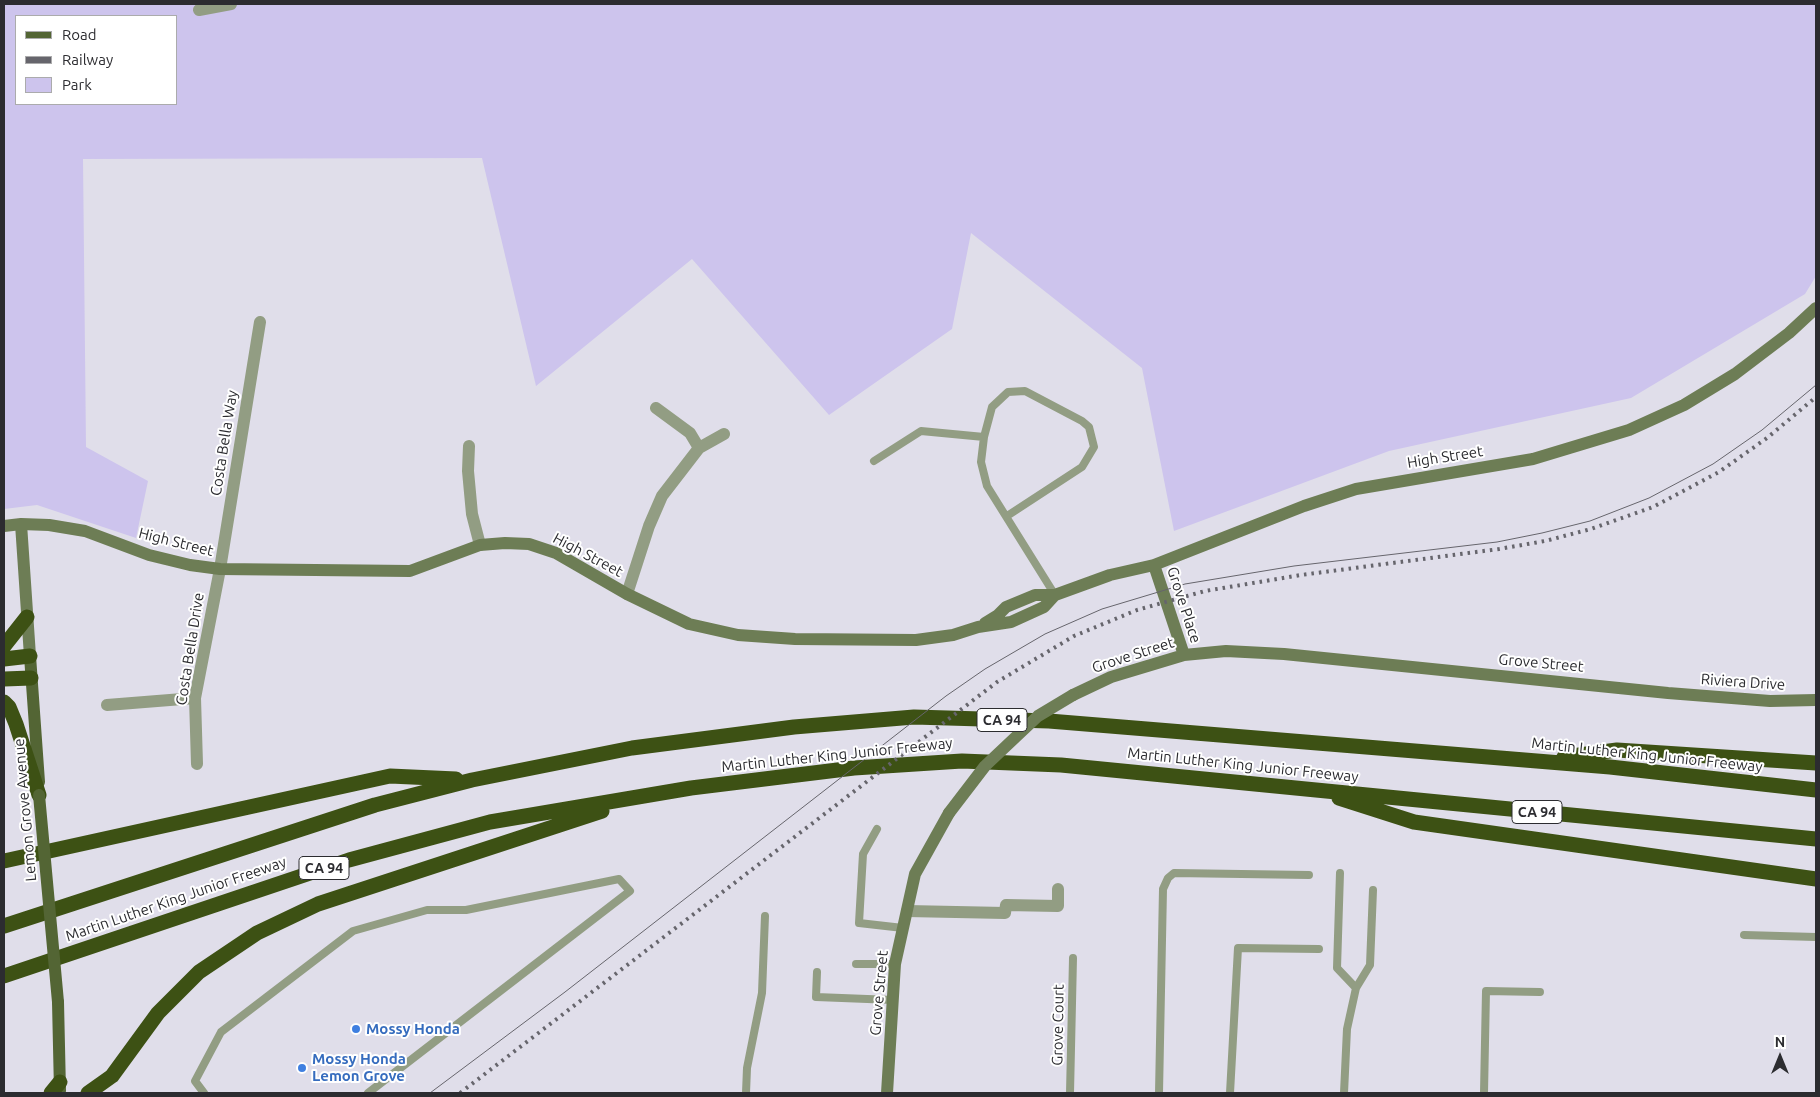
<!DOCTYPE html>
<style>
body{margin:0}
#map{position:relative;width:1820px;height:1097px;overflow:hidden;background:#e0deea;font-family:Ubuntu,sans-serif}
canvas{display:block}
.frame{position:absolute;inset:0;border:5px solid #2c2c30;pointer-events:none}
.legend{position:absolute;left:15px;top:15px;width:162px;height:90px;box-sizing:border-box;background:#fff;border:1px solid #ababac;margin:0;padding:6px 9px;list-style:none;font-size:15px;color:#2c2c30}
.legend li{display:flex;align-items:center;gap:10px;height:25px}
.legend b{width:25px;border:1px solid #ababac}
.north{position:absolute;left:1755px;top:1032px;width:50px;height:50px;-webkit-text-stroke:4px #fff;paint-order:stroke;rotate:0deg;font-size:14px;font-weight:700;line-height:20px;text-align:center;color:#2c2c30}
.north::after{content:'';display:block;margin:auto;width:18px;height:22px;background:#2c2c30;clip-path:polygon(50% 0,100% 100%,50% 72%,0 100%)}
</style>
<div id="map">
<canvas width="1820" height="1097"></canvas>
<div class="frame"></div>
<ul class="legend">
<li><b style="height:6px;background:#536534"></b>Road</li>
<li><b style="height:6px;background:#66656c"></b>Railway</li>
<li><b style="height:14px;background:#cdc4ed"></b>Park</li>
</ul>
<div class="north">N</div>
</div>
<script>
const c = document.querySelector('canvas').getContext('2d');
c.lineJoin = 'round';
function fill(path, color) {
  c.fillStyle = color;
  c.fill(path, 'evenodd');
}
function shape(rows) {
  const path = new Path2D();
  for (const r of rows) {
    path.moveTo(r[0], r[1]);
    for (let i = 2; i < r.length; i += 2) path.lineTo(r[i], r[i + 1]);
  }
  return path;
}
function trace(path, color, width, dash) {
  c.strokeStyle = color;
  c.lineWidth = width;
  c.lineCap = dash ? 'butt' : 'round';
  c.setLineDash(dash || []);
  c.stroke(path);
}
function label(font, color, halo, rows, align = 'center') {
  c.font = font + ' Ubuntu,sans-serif';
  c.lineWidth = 4;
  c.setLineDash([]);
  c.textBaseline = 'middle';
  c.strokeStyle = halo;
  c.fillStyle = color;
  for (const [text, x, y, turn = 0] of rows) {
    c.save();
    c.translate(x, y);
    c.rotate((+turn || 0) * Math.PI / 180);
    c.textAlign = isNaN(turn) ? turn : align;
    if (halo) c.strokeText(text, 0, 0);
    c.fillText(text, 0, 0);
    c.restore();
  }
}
const green = shape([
 [4,4,1816,4,1816,276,1805,294,1631,398,1389,451,1174,531,1142,368,971,233,952,329,829,415,692,259,536,386,482,158,83,159,86,447,148,481,136,538,37,505,4,509],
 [16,16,176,16,176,104,16,104]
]);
const lane = shape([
 [874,461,921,431,984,437],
 [1007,516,1082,467,1094,447,1089,427,1082,421,1025,391,1008,392,992,407,984,437,981,462,987,486,1055,595],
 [877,829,863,854,859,923,903,928],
 [1340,873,1337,968,1356,988],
 [1744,935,1816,937],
 [856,964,895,964],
 [817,972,816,997,893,1000],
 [204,1093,195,1081,221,1032,353,931,427,910,466,910,619,879,630,891,368,1093],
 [746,1093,747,1068,762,993,765,916],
 [1070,1093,1073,958],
 [1159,1093,1163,889,1168,878,1174,873,1309,875],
 [1230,1093,1238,948,1319,949],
 [1344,1093,1347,1029,1356,988,1370,965,1373,890],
 [1484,1093,1486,991,1540,992]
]);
const street = shape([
 [199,10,231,4],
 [656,408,690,433,699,448],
 [469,446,468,471,472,514,480,545],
 [627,594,649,526,662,496,699,448,724,434],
 [107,705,195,698],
 [197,764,195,698,220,569,260,322],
 [907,911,1005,913,1006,905,1058,906,1058,889]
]);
const secondary = shape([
 [21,524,30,656],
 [4,526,21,524,49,525,85,531,149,555,190,565,220,569,410,571,480,545,505,543,529,544,556,553,627,594,689,624,738,635,795,639,916,640,953,635,978,627,1011,622,1044,607,1055,595],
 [1154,565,1184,655],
 [985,623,998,615,1006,607,1035,595,1055,595,1110,575,1154,565,1304,506,1356,489,1533,459,1629,430,1684,405,1735,374,1789,333,1816,308],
 [1073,695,1111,677,1184,655,1226,651,1284,654,1668,693,1770,701,1816,700],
 [887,1093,895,964,915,874,949,813]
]);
const primary = shape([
 [30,656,39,782],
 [58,1002,60,1091]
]);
const highway = shape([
 [4,646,27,617],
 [4,659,30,656],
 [4,679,31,678],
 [4,702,9,707,16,724,39,795],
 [1564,757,1617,750,1816,763],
 [1339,798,1414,822,1816,879],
 [4,861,390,776,456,779],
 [4,926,375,805,472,780,632,748,794,727,914,717,1049,721,1610,767,1816,790],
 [4,976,349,860,490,822,691,788,854,768,962,761,1061,765,1816,839],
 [51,1093,60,1082],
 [88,1093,112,1076,158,1013,199,972,257,933,318,904,602,811]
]);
const tram = shape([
 [430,1093,565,992,946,696,985,669,1045,634,1102,609,1185,584,1294,566,1497,542,1542,533,1590,521,1649,498,1713,464,1762,430,1816,385]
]);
const rail = shape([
 [460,1093,997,682,1074,636,1137,610,1205,591,1301,575,1499,549,1545,541,1591,529,1653,507,1719,472,1767,438,1816,397]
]);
const secondaryBridge = shape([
 [949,813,985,766,1038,716,1073,695]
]);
const primaryBridge = shape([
 [39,795,58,1002]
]);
const markers = [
 [356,1029,5,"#3f7fe0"],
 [302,1068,5,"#3f7fe0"]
];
const shields = [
 [1002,720,50],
 [1537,812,50],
 [324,868,50]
];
const shieldNames = [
 ["CA 94",1002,720],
 ["CA 94",1537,812],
 ["CA 94",324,868]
];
const streetNames = [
 ["Costa Bella Way",224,443,-81],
 ["High Street",1445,457,-9],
 ["High Street",176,542,14],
 ["High Street",588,555,28],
 ["Grove Place",1184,605,72],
 ["Costa Bella Drive",190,649,-81],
 ["Grove Street",1133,655,-18],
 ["Grove Street",1541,663,5],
 ["Riviera Drive",1743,682,4],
 ["Martin Luther King Junior Freeway",837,755,-6],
 ["Martin Luther King Junior Freeway",1647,755,6],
 ["Martin Luther King Junior Freeway",1243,765,6],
 ["Lemon Grove Avenue",25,810,-95],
 ["Martin Luther King Junior Freeway",176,899,-19],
 ["Grove Street",879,993,-85],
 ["Grove Court",1058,1025,-89]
];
const shopNames = [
 ["Mossy Honda",366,1029],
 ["Mossy Honda",312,1059],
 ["Lemon Grove",312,1076]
];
fill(green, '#cdc4ed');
trace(lane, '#929d83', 8);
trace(street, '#929d83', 12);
trace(secondary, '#6d7d55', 12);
trace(primary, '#536534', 12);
trace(highway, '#3d5114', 15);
trace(tram, '#66656c', 1);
trace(rail, '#66656c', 4, [2.5, 5]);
trace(secondaryBridge, '#6d7d55', 12);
trace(primaryBridge, '#536534', 12);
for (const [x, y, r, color] of markers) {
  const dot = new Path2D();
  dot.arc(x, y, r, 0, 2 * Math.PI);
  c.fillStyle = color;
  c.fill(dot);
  trace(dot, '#fff', 2);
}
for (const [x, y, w] of shields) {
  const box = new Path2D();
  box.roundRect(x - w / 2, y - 11.5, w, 23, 4);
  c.fillStyle = '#fff';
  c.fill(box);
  trace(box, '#2c2c30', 1);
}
label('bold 14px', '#2c2c30', null, shieldNames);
label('15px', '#2c2c30', '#fff', streetNames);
label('bold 15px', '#366cbe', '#fff', shopNames, 'left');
</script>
